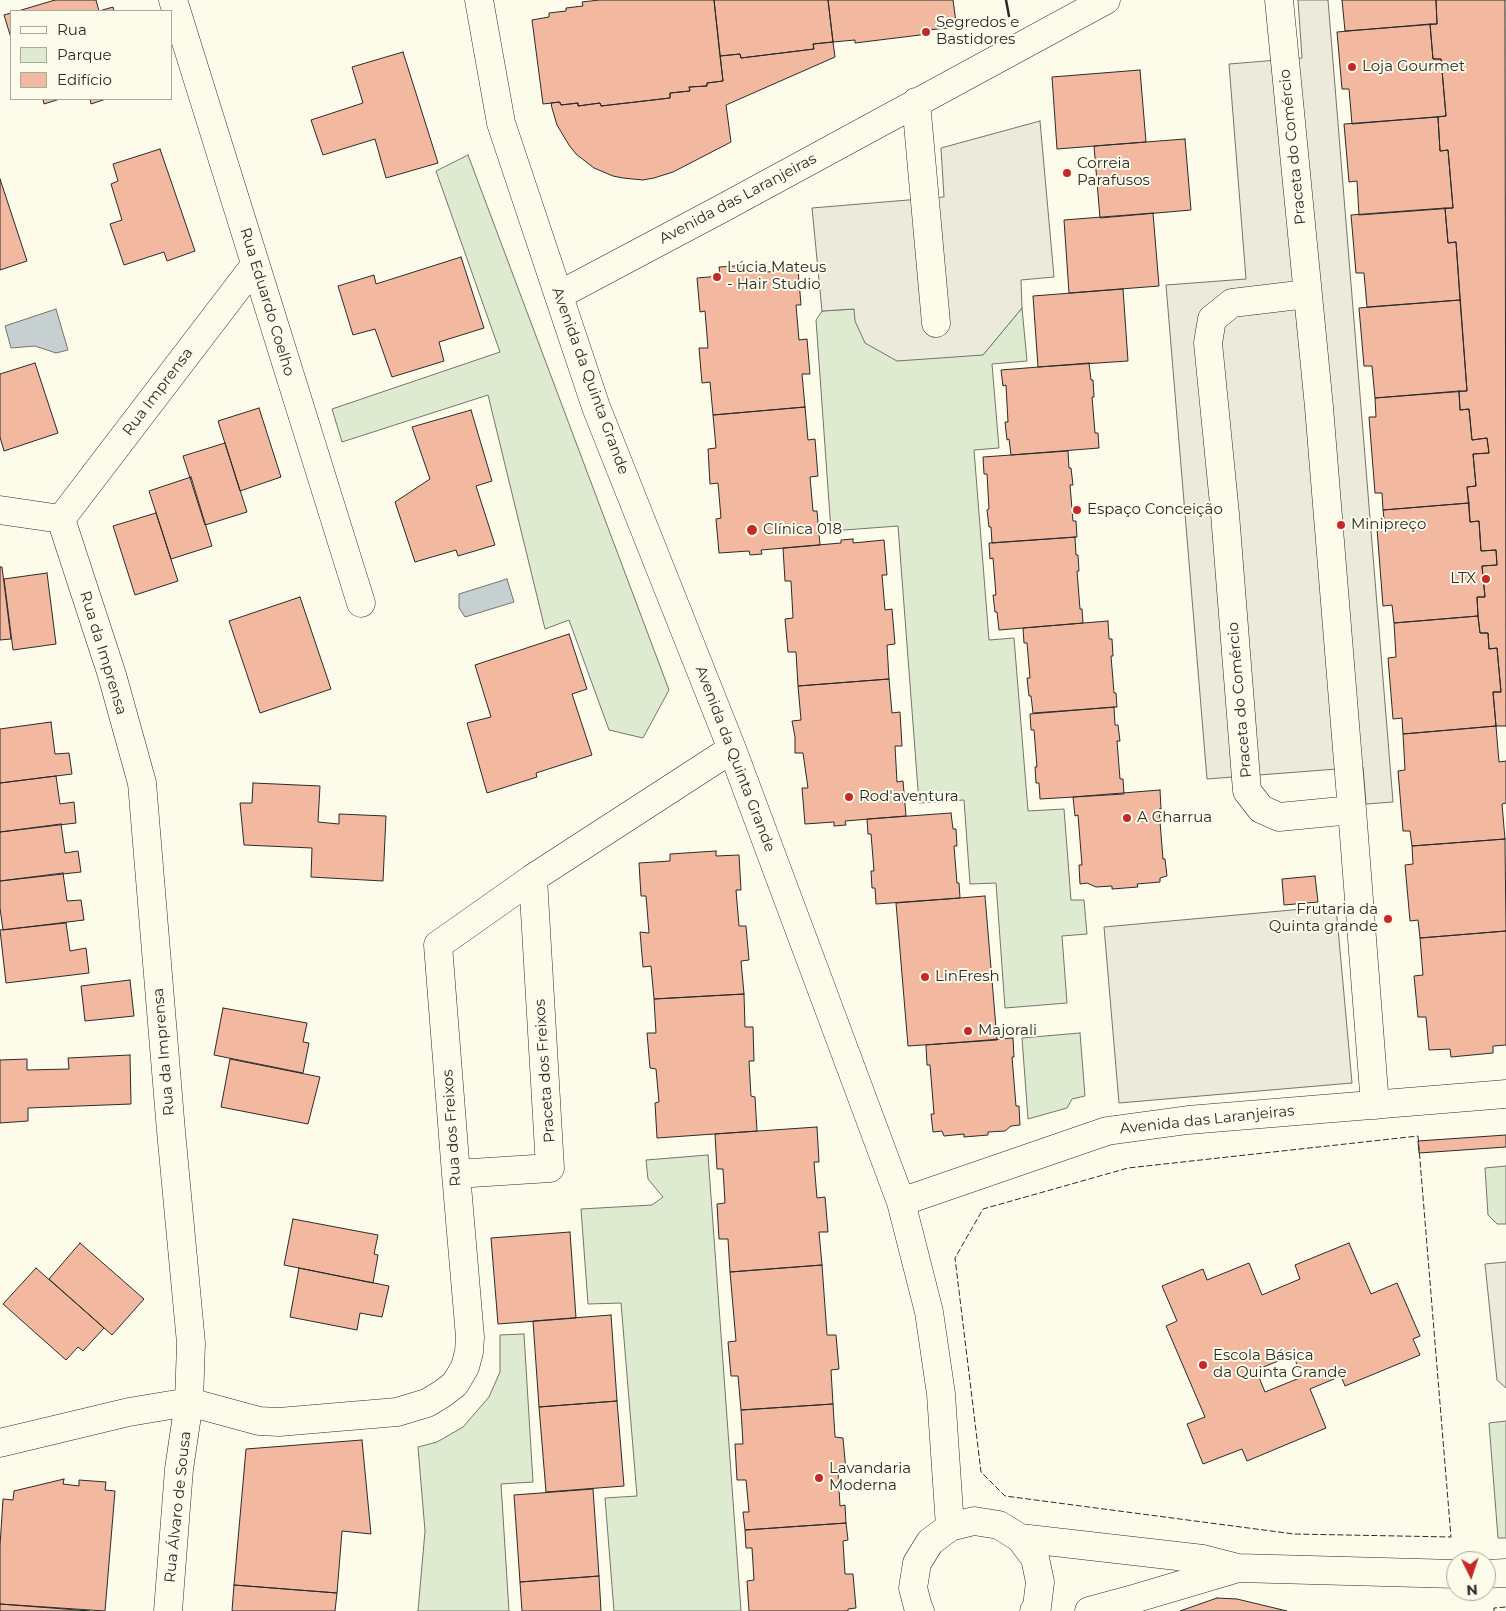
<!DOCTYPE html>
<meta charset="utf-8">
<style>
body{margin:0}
#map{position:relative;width:1506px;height:1611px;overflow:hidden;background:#fdfbea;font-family:Montserrat,sans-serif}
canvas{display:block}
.legend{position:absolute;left:10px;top:10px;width:162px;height:90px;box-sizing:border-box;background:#fdfbea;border:1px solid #a9a89e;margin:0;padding:6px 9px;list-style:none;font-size:15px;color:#2b2b2b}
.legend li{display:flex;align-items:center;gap:10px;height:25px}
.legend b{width:25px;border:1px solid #a9a89e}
.north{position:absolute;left:1446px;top:1551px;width:50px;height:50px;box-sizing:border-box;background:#fdfbea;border:1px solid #a9a89e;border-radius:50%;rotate:176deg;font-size:14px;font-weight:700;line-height:20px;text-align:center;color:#2b2b2b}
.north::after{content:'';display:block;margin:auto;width:18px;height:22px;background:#c62828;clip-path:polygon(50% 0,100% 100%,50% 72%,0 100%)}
</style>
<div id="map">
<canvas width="1506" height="1611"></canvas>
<ul class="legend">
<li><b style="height:6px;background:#fdfbea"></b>Rua</li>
<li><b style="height:14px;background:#deebd1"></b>Parque</li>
<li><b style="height:14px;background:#f2b8a0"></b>Edifício</li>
</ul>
<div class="north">N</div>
</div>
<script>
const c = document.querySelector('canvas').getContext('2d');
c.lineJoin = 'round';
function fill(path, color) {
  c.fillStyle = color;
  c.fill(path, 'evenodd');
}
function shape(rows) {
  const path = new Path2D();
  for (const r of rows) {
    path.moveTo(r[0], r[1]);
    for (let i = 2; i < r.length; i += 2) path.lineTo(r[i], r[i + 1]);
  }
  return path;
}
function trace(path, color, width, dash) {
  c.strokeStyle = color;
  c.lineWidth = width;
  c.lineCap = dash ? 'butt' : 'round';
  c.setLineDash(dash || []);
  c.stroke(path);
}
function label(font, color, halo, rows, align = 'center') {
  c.font = font + ' Montserrat,sans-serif';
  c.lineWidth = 4;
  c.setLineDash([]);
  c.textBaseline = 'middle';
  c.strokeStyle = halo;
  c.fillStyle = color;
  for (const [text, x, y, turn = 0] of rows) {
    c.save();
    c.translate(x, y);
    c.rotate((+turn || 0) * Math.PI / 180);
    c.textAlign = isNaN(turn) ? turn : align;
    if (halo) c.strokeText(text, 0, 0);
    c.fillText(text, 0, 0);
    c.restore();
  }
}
const green = shape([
 [468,155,669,690,643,738,609,730,569,620,545,629,488,395,342,442,332,409,500,352,436,171,468,155],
 [1022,308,1027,361,992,364,999,448,974,450,989,640,1014,638,1028,811,1064,809,1071,900,1084,900,1087,934,1062,936,1067,1003,1005,1008,996,883,970,884,964,800,919,803,898,526,831,531,816,320,822,311,854,309,983,355,1022,308],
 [1080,1033,1085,1096,1072,1099,1067,1108,1028,1119,1022,1038,1080,1033],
 [708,1155,741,1611,614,1611,605,1498,637,1496,621,1303,588,1304,581,1209,652,1205,663,1197,648,1179,646,1160,708,1155],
 [1506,1166,1506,1224,1497,1224,1488,1215,1485,1168,1506,1166],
 [524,1334,533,1482,501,1484,509,1611,418,1611,425,1531,418,1447,437,1442,463,1427,489,1397,500,1372,500,1335,524,1334],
 [1506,1421,1506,1538,1498,1538,1489,1423,1506,1421]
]);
const parking = shape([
 [1298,0,1328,0,1393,802,1366,804,1363,767,1207,779,1166,285,1246,279,1229,64,1302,58,1298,0],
 [1040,121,1054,277,1021,280,1022,308,983,355,897,361,865,343,855,321,854,309,822,311,812,208,944,197,941,148,1040,121],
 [1336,906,1352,1083,1119,1103,1104,927,1336,906],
 [1506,1262,1506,1388,1497,1380,1485,1264,1506,1262]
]);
const water = shape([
 [56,309,68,350,56,353,35,346,11,348,5,326,56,309],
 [507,579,514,602,465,617,459,608,459,594,507,579]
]);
const building = shape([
 [55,0,96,0,99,11,113,7,114,11,18,11,55,0],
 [599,0,714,0,723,81,707,83,707,86,689,87,690,91,670,93,670,98,601,106,600,103,578,106,578,103,561,105,560,102,543,104,532,20,549,17,549,13,566,11,566,8,583,6,582,2,599,0],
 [714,0,828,0,833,42,813,44,814,49,741,58,740,54,720,56,714,0],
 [828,0,953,0,956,22,948,23,948,28,927,30,928,34,855,43,855,40,833,42,828,0],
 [1342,0,1436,0,1437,24,1345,31,1342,0],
 [1436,0,1505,0,1506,726,1496,726,1493,692,1501,692,1497,648,1489,649,1488,633,1480,633,1478,616,1477,597,1485,597,1482,566,1497,565,1496,550,1481,551,1479,521,1470,522,1467,487,1476,486,1473,454,1489,453,1487,438,1472,440,1469,409,1460,410,1459,391,1467,391,1456,242,1448,243,1445,208,1453,208,1448,150,1440,151,1438,117,1446,116,1441,59,1433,59,1430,24,1437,24,1436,0],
 [11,13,11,38,4,15,11,13],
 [1430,24,1433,59,1441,59,1446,116,1352,124,1349,89,1342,89,1337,32,1430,24],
 [833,42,835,57,726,105,731,142,673,172,654,178,643,180,623,178,613,176,594,168,576,154,569,145,557,125,552,108,551,103,559,102,561,105,578,103,578,106,600,103,601,106,670,98,670,93,690,91,689,87,707,86,707,83,723,81,720,56,740,54,741,58,814,49,813,44,833,42],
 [403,52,438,163,386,178,375,139,323,155,311,120,363,103,352,67,403,52],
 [1140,70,1146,142,1057,149,1052,77,1140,70],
 [43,99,60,99,44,104,43,99],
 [90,99,106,99,91,104,90,99],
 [1438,117,1440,151,1448,150,1453,208,1359,215,1357,181,1349,182,1344,124,1438,117],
 [1185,139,1191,210,1100,218,1094,146,1185,139],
 [160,149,195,251,167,261,164,252,124,265,110,224,122,220,111,184,118,181,113,164,160,149],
 [0,179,27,261,0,270,0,179],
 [1445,208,1448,243,1456,242,1460,300,1367,307,1364,273,1356,273,1351,215,1445,208],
 [1153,213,1159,286,1069,293,1064,220,1153,213],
 [461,257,484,328,439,342,444,361,392,377,375,329,353,335,338,286,374,275,376,284,461,257],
 [766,264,767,272,798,269,801,305,796,305,799,340,807,339,810,374,802,374,805,407,713,415,710,382,702,383,699,348,708,348,705,311,700,312,697,278,720,276,719,267,766,264],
 [1123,289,1128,361,1038,367,1033,296,1123,289],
 [1460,300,1467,391,1375,398,1372,366,1364,366,1359,308,1460,300],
 [35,363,58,433,4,451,0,437,0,374,35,363],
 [1089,363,1091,380,1093,380,1094,397,1092,397,1095,433,1098,433,1099,448,1011,455,1009,439,1007,440,1005,422,1008,422,1006,385,1003,386,1001,370,1089,363],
 [1459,391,1460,410,1469,409,1472,440,1487,438,1489,453,1473,454,1476,486,1467,487,1469,503,1383,510,1382,493,1375,493,1369,417,1376,417,1375,398,1459,391],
 [805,407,808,440,815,439,818,476,810,477,813,511,817,511,820,545,761,550,762,554,750,555,749,551,719,553,716,519,721,518,718,483,710,484,708,449,716,448,713,415,805,407],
 [259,408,281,477,240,491,218,421,259,408],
 [471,410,492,481,476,486,495,545,458,556,456,550,415,562,395,502,430,479,412,427,471,410],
 [225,443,247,512,205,525,183,456,225,443],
 [1068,451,1069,468,1071,468,1073,485,1070,485,1073,521,1076,521,1077,537,992,543,991,527,989,527,987,510,989,509,987,474,984,474,983,457,1068,451],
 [191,477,212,546,171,559,149,491,191,477],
 [1469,503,1470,522,1479,521,1481,551,1496,550,1497,565,1482,566,1485,597,1477,597,1478,616,1394,623,1392,605,1383,606,1377,529,1385,528,1383,510,1469,503],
 [156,513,178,581,135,595,113,526,156,513],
 [1075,537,1076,555,1078,555,1079,571,1077,571,1080,609,1082,609,1083,623,999,630,997,612,995,612,993,595,996,595,993,558,990,559,989,543,1075,537],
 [853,539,853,543,884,540,887,575,882,575,885,610,892,609,895,644,887,645,889,679,798,686,796,652,788,652,785,619,793,618,791,581,785,581,783,548,841,543,841,540,853,539],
 [0,567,2,567,11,639,0,640,0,567],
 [47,573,56,644,13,650,4,579,47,573],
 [300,597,331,689,260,713,229,621,300,597],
 [1478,616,1480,633,1488,633,1489,649,1497,648,1501,692,1493,692,1496,726,1403,734,1402,718,1393,719,1388,658,1396,657,1394,623,1478,616],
 [1108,621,1109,639,1112,639,1113,656,1111,656,1114,693,1116,693,1117,707,1033,713,1031,696,1029,696,1027,678,1030,678,1027,643,1024,643,1023,628,1108,621],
 [569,634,587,689,572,694,592,755,536,773,537,777,487,793,467,723,491,717,475,665,569,634],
 [889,679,892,713,900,712,902,746,895,746,897,782,903,781,906,816,845,821,846,825,834,826,834,822,805,824,802,788,808,788,803,753,795,753,795,737,792,721,801,720,798,686,889,679],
 [1114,707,1115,725,1118,725,1120,741,1117,741,1120,779,1123,779,1124,794,1040,799,1039,783,1036,783,1035,767,1037,767,1034,730,1031,730,1030,714,1114,707],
 [51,722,55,754,69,753,72,774,0,783,0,729,51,722],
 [1496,726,1499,762,1506,761,1506,803,1502,804,1505,839,1412,846,1410,831,1403,831,1398,771,1405,770,1403,734,1496,726],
 [56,776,60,804,74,802,76,823,0,832,0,783,56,776],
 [253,783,320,786,318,822,339,824,339,814,386,816,383,881,311,877,312,848,244,845,240,803,252,803,253,783],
 [1160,790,1161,809,1159,809,1163,859,1165,859,1167,876,1160,878,1160,882,1137,884,1138,887,1112,889,1112,886,1096,887,1087,883,1080,884,1079,865,1082,865,1078,815,1075,816,1073,797,1160,790],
 [951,813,953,829,956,829,957,846,954,846,957,883,959,883,960,898,876,904,875,888,872,888,871,871,874,871,871,834,868,834,867,819,951,813],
 [61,824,65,853,78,851,81,872,0,881,0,832,61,824],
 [1505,839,1506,931,1420,938,1418,920,1410,921,1405,865,1413,864,1412,846,1505,839],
 [716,851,716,856,739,855,741,890,736,890,739,926,746,926,749,960,741,961,744,994,654,999,651,966,643,967,640,932,649,933,646,896,641,896,639,863,670,861,670,854,716,851],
 [63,873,67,901,81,900,84,920,3,930,0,908,0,881,63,873],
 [1315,876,1318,902,1284,905,1282,879,1315,876],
 [985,896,997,1040,908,1046,896,903,985,896],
 [66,923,70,951,86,948,89,973,6,983,0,930,66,923],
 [1506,931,1506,1045,1493,1046,1493,1053,1451,1057,1450,1049,1429,1050,1426,1017,1418,1017,1414,976,1423,975,1420,938,1506,931],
 [130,980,134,1016,85,1021,81,986,130,980],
 [744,994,745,1027,753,1027,754,1061,749,1061,751,1096,755,1097,757,1131,657,1138,655,1103,659,1102,656,1069,650,1068,647,1033,656,1033,654,999,744,994],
 [223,1008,307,1023,303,1042,309,1043,303,1073,214,1055,223,1008],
 [1013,1038,1014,1057,1012,1057,1016,1106,1019,1106,1020,1125,1011,1126,1005,1131,988,1132,988,1135,964,1137,964,1134,944,1136,942,1131,933,1132,931,1114,934,1114,930,1065,927,1065,926,1045,1013,1038],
 [130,1055,131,1104,28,1108,28,1121,0,1123,0,1060,27,1059,27,1070,69,1069,68,1058,130,1055],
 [230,1059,320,1077,308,1124,221,1107,230,1059],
 [817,1127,819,1162,814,1162,817,1198,825,1197,828,1232,819,1232,822,1265,730,1272,728,1239,719,1239,717,1204,725,1203,723,1169,717,1169,715,1134,817,1127],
 [1506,1135,1506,1147,1419,1153,1418,1141,1506,1135],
 [293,1219,378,1235,374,1254,378,1255,373,1283,284,1265,293,1219],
 [570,1232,576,1318,498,1324,491,1238,570,1232],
 [80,1243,144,1299,112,1335,49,1279,80,1243],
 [1349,1243,1371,1294,1397,1283,1420,1336,1413,1339,1420,1355,1345,1386,1341,1376,1310,1389,1326,1428,1247,1461,1242,1449,1203,1464,1187,1424,1205,1417,1166,1326,1177,1321,1162,1286,1203,1269,1207,1280,1249,1263,1262,1295,1300,1279,1295,1265,1349,1243],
 [1293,1355,1302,1377,1265,1392,1256,1370,1293,1355],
 [822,1265,827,1335,836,1335,839,1369,831,1370,833,1404,741,1410,738,1376,731,1376,728,1342,736,1341,730,1272,822,1265],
 [36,1268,104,1328,83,1351,78,1347,66,1360,3,1304,36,1268],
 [299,1268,389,1286,382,1317,360,1313,357,1330,290,1317,299,1268],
 [611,1315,617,1401,539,1407,533,1321,611,1315],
 [617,1401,624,1486,546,1492,539,1407,617,1401],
 [833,1404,835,1437,843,1438,846,1471,838,1472,840,1506,845,1505,846,1523,745,1530,743,1512,749,1512,746,1480,737,1480,735,1444,743,1444,741,1410,833,1404],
 [362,1440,371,1534,342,1531,337,1593,234,1585,246,1449,362,1440],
 [64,1479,63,1484,79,1486,79,1480,106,1482,105,1490,115,1491,105,1611,0,1604,0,1546,3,1499,13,1500,14,1491,64,1479],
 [593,1489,599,1576,520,1582,514,1495,593,1489],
 [846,1523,848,1540,843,1541,845,1574,853,1574,856,1608,848,1609,848,1611,749,1611,747,1581,754,1580,752,1548,746,1548,745,1530,846,1523],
 [599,1576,601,1611,522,1611,520,1582,599,1576],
 [234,1585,337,1593,335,1611,232,1611,234,1585],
 [1217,1598,1237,1599,1287,1611,1180,1611,1217,1598],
 [0,1604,90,1611,0,1611,0,1604]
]);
const minor = shape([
 [173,0,361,603],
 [479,0,501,123,596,407,732,749,901,1202,929,1312,941,1394,950,1527],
 [1279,0,1319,407,1352,810,1279,817,1261,809,1247,791,1225,514,1208,343,1212,319,1232,303,1307,294],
 [916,102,936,323],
 [559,295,721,209,1106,0],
 [0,510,61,519],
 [61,519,255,265],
 [1352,810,1375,1105],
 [456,1174,550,1168,533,878],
 [901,1202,1107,1131,1188,1120,1506,1094],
 [0,1443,129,1412,189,1402,191,1343,171,1131,142,783,112,675,61,519],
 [1020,1538,1203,1559,1238,1568,1456,1574],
 [1486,1574,1506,1573],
 [168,1611,179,1469,189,1402,259,1421,279,1422,397,1412,427,1403,442,1394,455,1384,465,1367,469,1352,470,1337,456,1174,438,945,533,878,732,749],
 [920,1611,918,1607,913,1588,917,1563,930,1542,950,1527,974,1521,999,1525,1020,1538,1035,1558,1040,1582,1037,1607,1034,1611],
 [1089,1611,1137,1598,1238,1568]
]);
const fence = shape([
 [1418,1136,1451,1537,1294,1534,1005,1496,981,1472,955,1258,983,1209,1128,1168,1418,1136],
 [1494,1611,1494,1608,1506,1607]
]);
const wall = shape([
 [1006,0,1009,16]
]);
const markers = [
 [926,32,5,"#c62828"],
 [1352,67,5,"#c62828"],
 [1067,173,5,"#c62828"],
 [717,277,5,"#c62828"],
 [1077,510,5,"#c62828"],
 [1341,525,5,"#c62828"],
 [752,530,6,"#c62828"],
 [1486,579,5,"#c62828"],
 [849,797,5,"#c62828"],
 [1127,818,5,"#c62828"],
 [1388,919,5,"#c62828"],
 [925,977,5,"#c62828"],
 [968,1031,5,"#c62828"],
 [1203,1365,5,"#c62828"],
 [819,1478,5,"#c62828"]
];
const poiNames = [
 ["Segredos e",936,23],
 ["Bastidores",936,40],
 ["Loja Gourmet",1362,67],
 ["Correia",1077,164],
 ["Parafusos",1077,181],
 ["Lúcia Mateus",727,268],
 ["- Hair Studio",727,285],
 ["Espaço Conceição",1087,510],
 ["Minipreço",1351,525],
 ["Clínica 018",763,530],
 ["LTX",1476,579,"right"],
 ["Rod'aventura",859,797],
 ["A Charrua",1137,818],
 ["Frutaria da",1378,910,"right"],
 ["Quinta grande",1378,927,"right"],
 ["LinFresh",935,977],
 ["Majorali",978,1031],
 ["Escola Básica",1213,1356],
 ["da Quinta Grande",1213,1373],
 ["Lavandaria",829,1469],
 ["Moderna",829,1486]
];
const streetNames = [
 ["Praceta do Comércio",1293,147,-96],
 ["Avenida das Laranjeiras",738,199,-28],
 ["Rua Eduardo Coelho",267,302,73],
 ["Avenida da Quinta Grande",590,381,70],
 ["Rua Imprensa",158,392,-53],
 ["Rua da Imprensa",103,653,73],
 ["Praceta do Comércio",1240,700,-95],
 ["Avenida da Quinta Grande",735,759,69],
 ["Rua da Imprensa",164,1052,-95],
 ["Praceta dos Freixos",545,1071,-94],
 ["Avenida das Laranjeiras",1207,1120,-6],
 ["Rua dos Freixos",452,1128,-94],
 ["Rua Álvaro de Sousa",178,1507,-84]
];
fill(green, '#deebd1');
trace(green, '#74746e', 1);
fill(parking, '#eceadb');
trace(parking, '#74746e', 1);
fill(water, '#c7d0d0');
trace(water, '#74746e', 1);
fill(building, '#f2b8a0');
trace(building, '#2b2b2b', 1);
trace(minor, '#2b2b2b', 29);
trace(minor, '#fdfbea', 28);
trace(fence, '#2b2b2b', 1, [6, 2.5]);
trace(wall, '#2b2b2b', 2.5);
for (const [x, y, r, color] of markers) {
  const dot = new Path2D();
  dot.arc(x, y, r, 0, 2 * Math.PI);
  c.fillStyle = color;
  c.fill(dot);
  trace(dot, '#fdfbea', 2);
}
label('15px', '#2b2b2b', '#fdfbea', poiNames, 'left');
label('15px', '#2b2b2b', '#fdfbea', streetNames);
</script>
